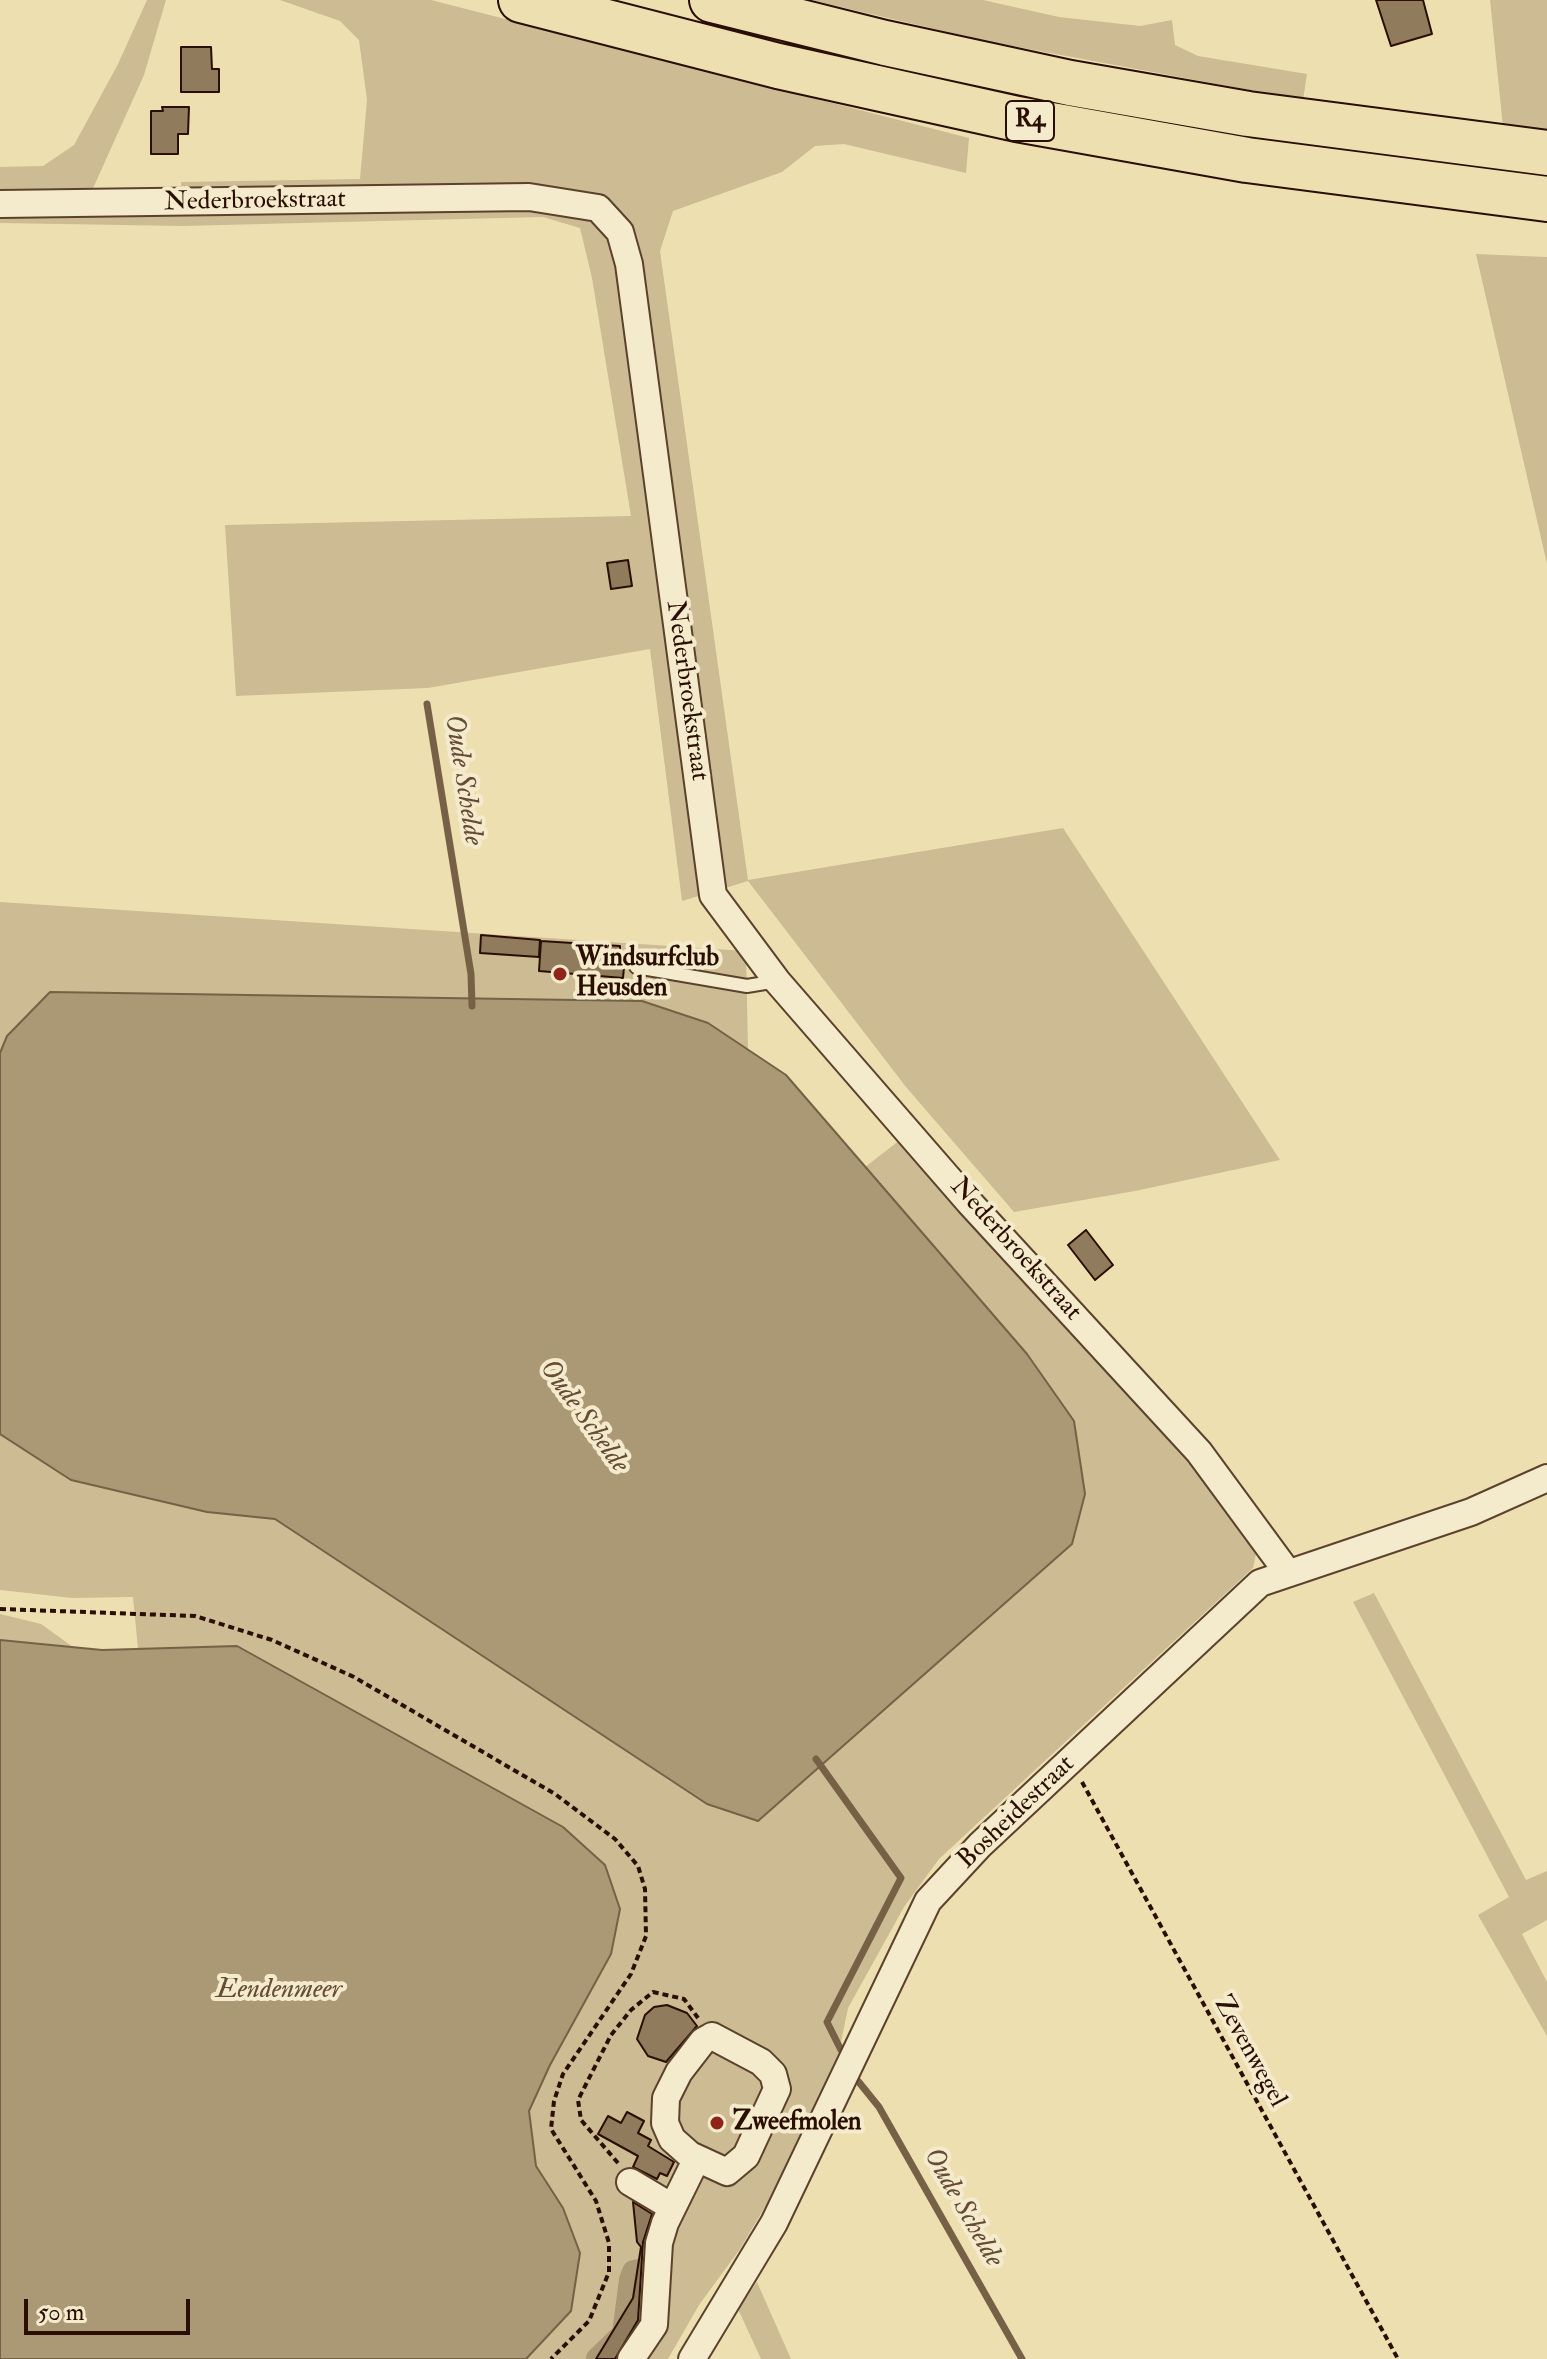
<!DOCTYPE html>
<style>
body{margin:0}
#map{position:relative;width:1547px;height:2359px;overflow:hidden;background:#eedfb1;font-family:"IM FELL Double Pica",serif}
canvas{display:block}
.scale{position:absolute;left:24px;top:2299px;width:166px;height:36px;box-sizing:border-box;border:4px solid #2a0e00;border-top:0;padding-left:10px;font-size:24px;line-height:28px;white-space:nowrap;color:#2a0e00;-webkit-text-stroke:6px #f4eacc;paint-order:stroke}
</style>
<div id="map">
<canvas width="1547" height="2359"></canvas>
<div class="scale">50 m</div>
</div>
<script>
const c = document.querySelector('canvas').getContext('2d');
c.lineJoin = 'round';
function fill(path, color) {
  c.fillStyle = color;
  c.fill(path, 'evenodd');
}
function shape(rows) {
  const path = new Path2D();
  for (const r of rows) {
    path.moveTo(r[0], r[1]);
    for (let i = 2; i < r.length; i += 2) path.lineTo(r[i], r[i + 1]);
  }
  return path;
}
function trace(path, color, width, dash) {
  c.strokeStyle = color;
  c.lineWidth = width;
  c.lineCap = dash ? 'butt' : 'round';
  c.setLineDash(dash || []);
  c.stroke(path);
}
function label(font, color, halo, rows, align = 'center') {
  c.font = font + ' "IM FELL Double Pica",serif';
  c.lineWidth = 8;
  c.setLineDash([]);
  c.textBaseline = 'middle';
  c.strokeStyle = halo;
  c.fillStyle = color;
  for (const [text, x, y, turn = 0] of rows) {
    c.save();
    c.translate(x, y);
    c.rotate((+turn || 0) * Math.PI / 180);
    c.textAlign = isNaN(turn) ? turn : align;
    if (halo) c.strokeText(text, 0, 0);
    c.fillText(text, 0, 0);
    c.restore();
  }
}
const green = shape([
 [147,0,166,0,144,75,90,195,0,192,0,167,43,166,74,145,118,64],
 [280,0,431,0,969,138,966,173,844,144,815,146,782,172,673,211,660,251,748,880,1063,828,1280,1160,1135,1191,1014,1212,906,1087,748,881,682,901,650,649,428,688,236,696,225,525,631,516,592,278,580,228,543,217,183,226,0,223,0,210,183,210,181,182,360,179,367,100,359,40,340,21],
 [811,0,983,0,1059,17,1140,26,1172,20,1175,45,1198,56,1307,74,1303,100,991,42],
 [1490,0,1547,0,1547,132,1503,127],
 [1476,254,1547,257,1547,564],
 [0,902,746,951,748,1050,708,1023,642,1001,50,992,7,1035,0,1053],
 [900,1140,1173,1439,1245,1528,1256,1554,1253,1568,939,1859,904,1907,848,2008,839,2052,766,2205,740,2249,699,2305,668,2359,526,2359,571,2311,563,2208,536,2166,529,2111,550,2065,605,1865,563,1827,237,1646,138,1649,133,1597,72,1598,0,1590,0,1434,72,1480,207,1512,275,1519,707,1803,758,1821,1074,1421,1027,1354,865,1167],
 [1374,1593,1526,1880,1547,1871,1547,1920,1522,1934,1547,1982,1547,2036,1478,1915,1509,1897,1353,1602],
 [0,1614,41,1624,73,1647,0,1640],
 [757,2282,791,2359,761,2359,738,2309]
]);
const water = shape([
 [50,992,642,1001,708,1023,786,1075,1027,1354,1074,1421,1085,1494,1072,1544,758,1821,707,1804,275,1519,207,1512,71,1480,0,1434,0,1053,7,1036,50,992],
 [0,1640,102,1650,237,1646,563,1827,605,1865,620,1909,611,1954,550,2065,529,2111,536,2166,563,2208,580,2253,571,2311,526,2359,0,2359,0,1640]
]);
const stream = shape([
 [427,704,471,974,472,1006],
 [816,1759,901,1878,827,2022,841,2050],
 [858,2081,879,2107,1022,2359]
]);
const canal = shape([
 [598,2359,624,2334,631,2280,634,2272,644,2270,639,2333,617,2359]
]);
const building = shape([
 [1376,0,1423,0,1432,34,1391,46,1376,0],
 [181,47,211,47,212,69,219,69,219,92,181,92,181,47],
 [162,107,189,107,188,134,178,134,178,154,151,154,151,111,163,111,162,107],
 [628,560,632,586,611,589,607,563,628,560],
 [481,935,540,940,539,957,480,953,481,935],
 [541,941,620,946,620,956,625,956,623,978,539,971,541,941],
 [1086,1230,1113,1265,1095,1280,1068,1245,1086,1230],
 [667,2005,687,2013,697,2026,666,2062,648,2056,637,2039,645,2015,654,2007,667,2005],
 [627,2112,644,2121,638,2133,651,2140,648,2146,674,2162,667,2176,660,2173,657,2179,633,2167,638,2156,598,2134,608,2116,621,2123,627,2112],
 [633,2202,652,2214,643,2242,638,2320,615,2359,596,2359,633,2298,641,2247,637,2242,633,2202]
]);
const path = shape([
 [0,1609,195,1616,272,1640,354,1677,555,1794,615,1839,638,1866,645,1889,646,1936,631,1974,563,2074,554,2101,551,2129,596,2201,609,2243,609,2272,589,2321,551,2359],
 [1082,1782,1398,2359],
 [618,2163,581,2120,578,2100,611,2035,631,2010,653,1992,684,1999,698,2018]
]);
const lane = shape([
 [636,967,747,986,777,981]
]);
const street = shape([
 [0,204,529,197,598,208,620,232,629,264,713,895,777,981,969,1202,1199,1452,1288,1573],
 [712,2036,761,2062,773,2074,777,2089,746,2156,727,2172,690,2155,672,2139,665,2123,666,2098,679,2072,703,2041,712,2036],
 [630,2182,672,2207],
 [631,2359,654,2325,659,2243,665,2223,696,2160],
 [692,2359,774,2223,928,1901,980,1845,1260,1583,1471,1512,1547,1478]
]);
const highway = shape([
 [521,0,778,66,1017,119,1247,160,1547,199],
 [712,0,885,43,1070,83,1248,114,1547,153]
]);
const markers = [
 [560,974,8,"#8f2418"],
 [717,2123,8,"#8f2418"]
];
const shields = [
 [1030,121,48]
];
const shieldNames = [
 ["R4",1030,121]
];
const streetNames = [
 ["Nederbroekstraat",255,202,-1],
 ["Nederbroekstraat",686,691,82],
 ["Nederbroekstraat",1015,1250,48],
 ["Bosheidestraat",1017,1813,-44],
 ["Zevenwegel",1249,2052,61]
];
const poiNames = [
 ["Windsurfclub",576,959],
 ["Heusden",576,989],
 ["Zweefmolen",733,2123]
];
const waterNames = [
 ["Oude Schelde",462,780,81],
 ["Oude Schelde",583,1417,54],
 ["Eendenmeer",279,1991],
 ["Oude Schelde",962,2208,60]
];
fill(green, '#cdbb93');
fill(water, '#ab9875');
trace(water, '#776146', 2);
trace(stream, '#776146', 7);
trace(canal, '#ab9875', 24);
fill(building, '#907b5c');
trace(building, '#2a0e00', 2);
trace(lane, '#5b422c', 16);
trace(street, '#5b422c', 30);
trace(highway, '#2a0e00', 48);
trace(path, '#2a0e00', 4, [6, 4]);
trace(lane, '#f4eacc', 12);
trace(street, '#f4eacc', 26);
trace(highway, '#eedfb1', 44);
for (const [x, y, r, color] of markers) {
  const dot = new Path2D();
  dot.arc(x, y, r, 0, 2 * Math.PI);
  c.fillStyle = color;
  c.fill(dot);
  trace(dot, '#f4eacc', 3);
}
for (const [x, y, w] of shields) {
  const box = new Path2D();
  box.roundRect(x - w / 2, y - 20, w, 40, 6);
  c.fillStyle = '#f4eacc';
  c.fill(box);
  trace(box, '#2a0e00', 2);
}
label('bold 24px', '#2a0e00', null, shieldNames);
label('26px', '#2a0e00', '#f4eacc', streetNames);
label('bold 26px', '#2a0e00', '#f4eacc', poiNames, 'left');
label('italic 28px', '#644c35', '#f4eacc', waterNames);
</script>
